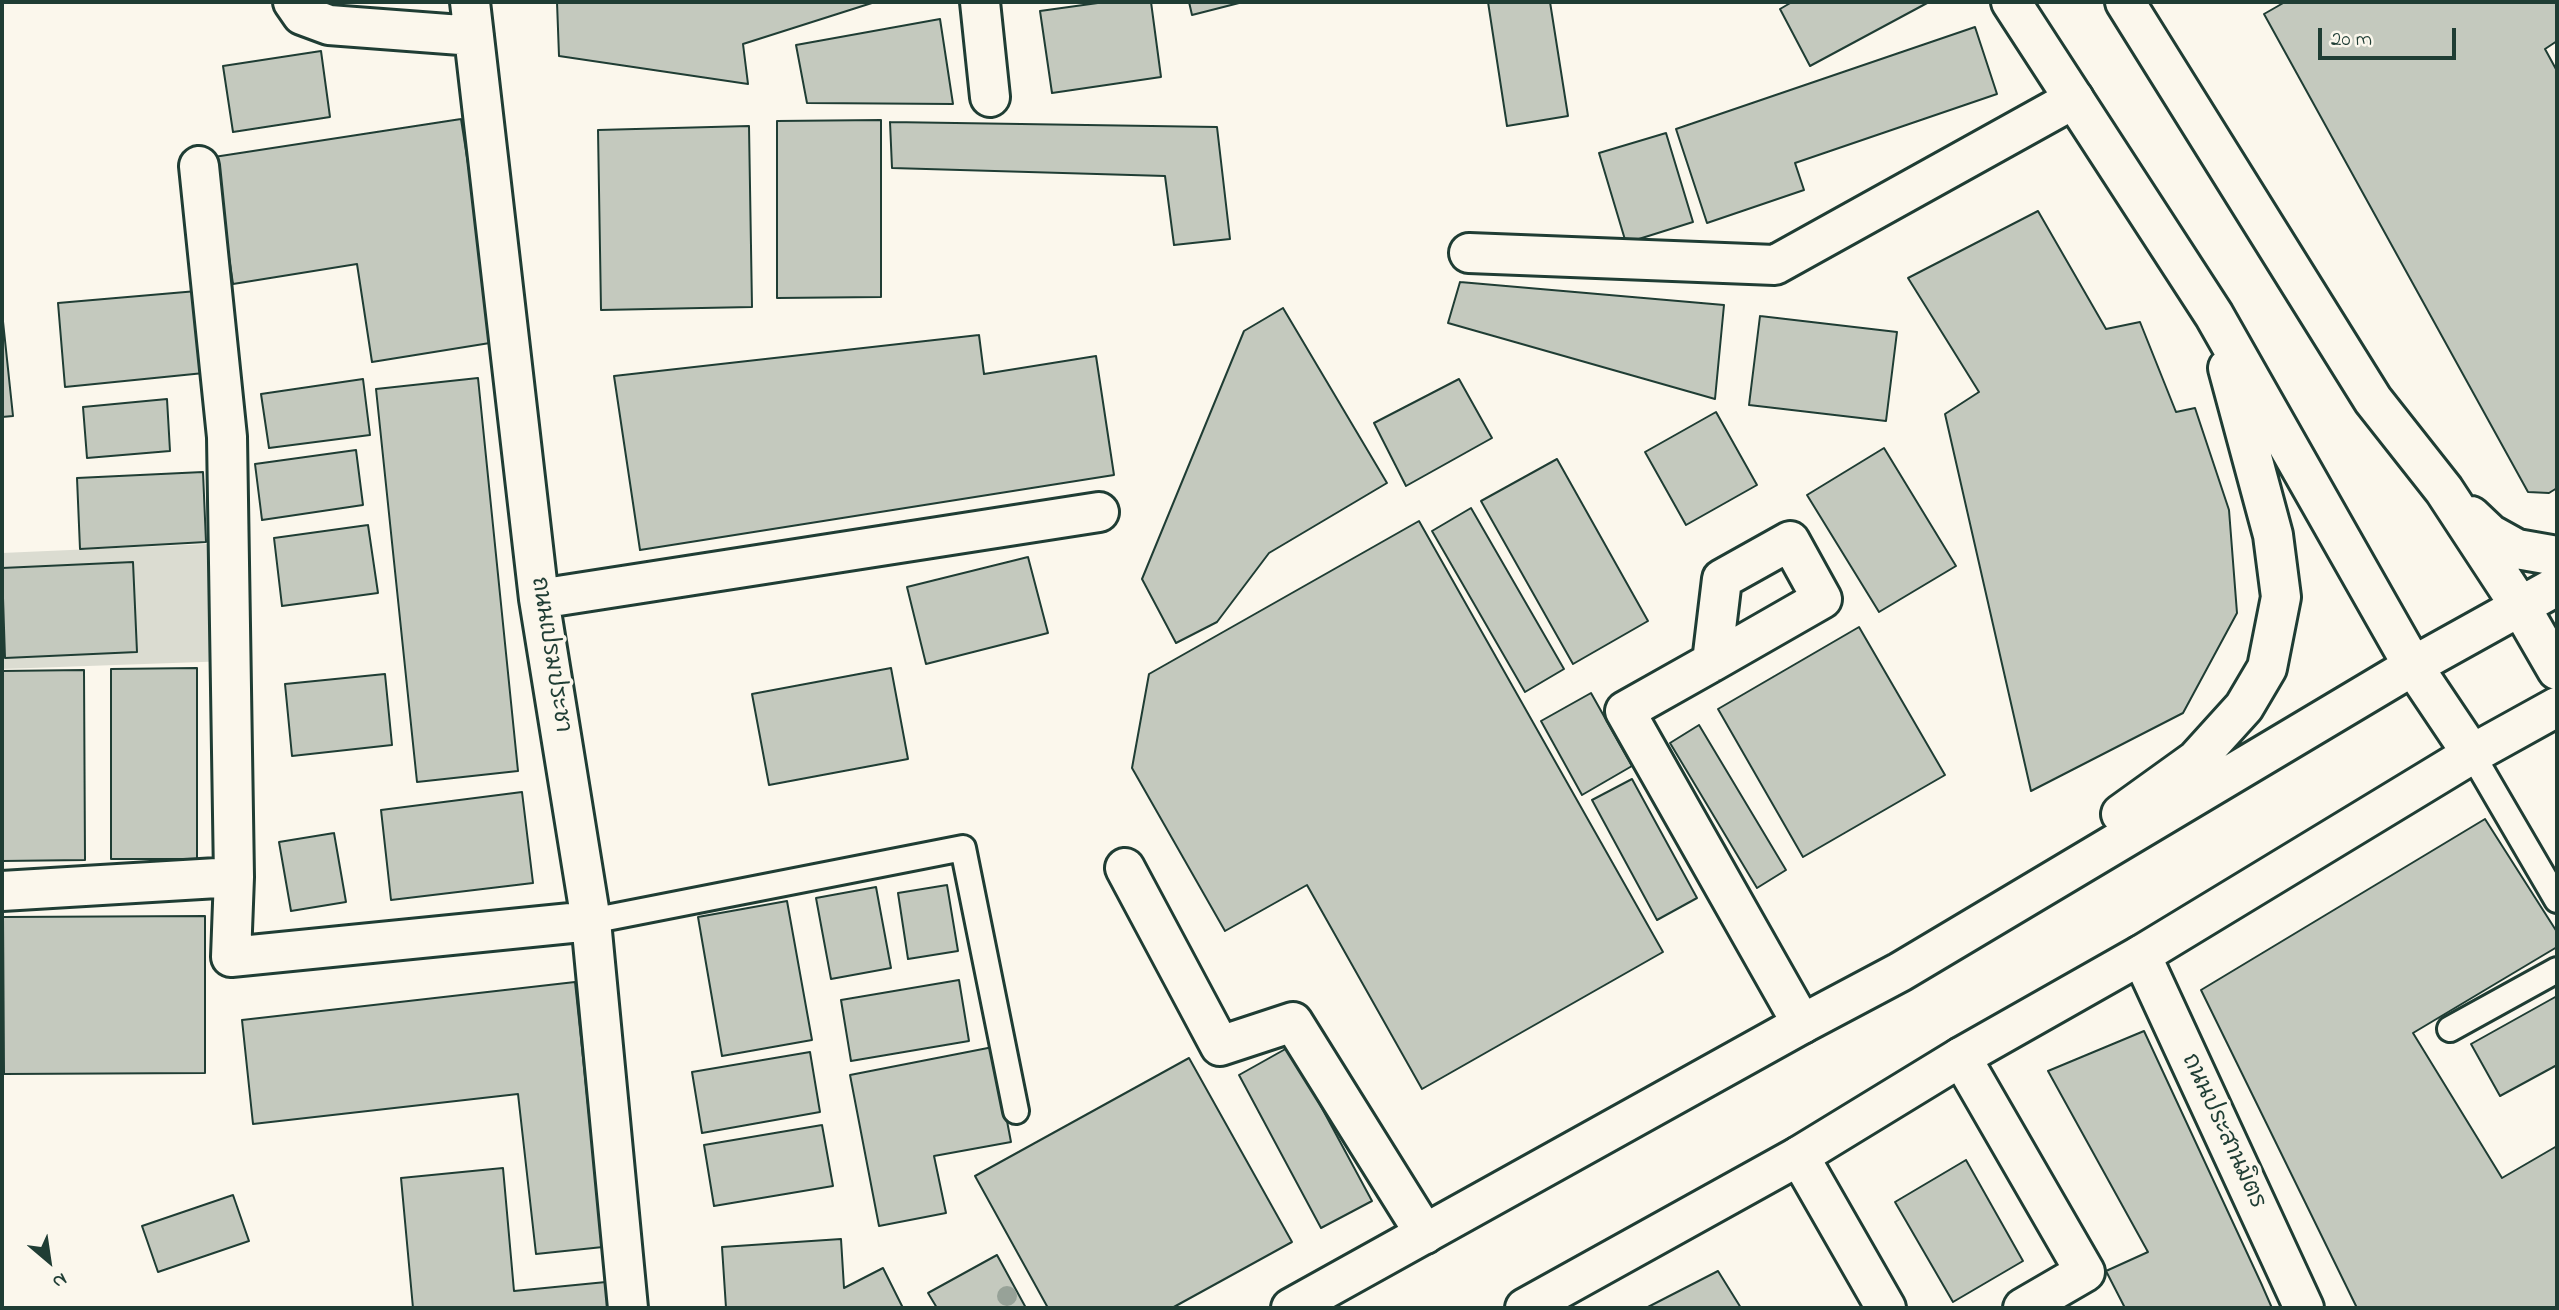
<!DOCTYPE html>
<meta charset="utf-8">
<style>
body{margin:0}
#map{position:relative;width:2559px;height:1310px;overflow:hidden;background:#fbf7ec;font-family:"Indie Flower",sans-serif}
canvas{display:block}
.frame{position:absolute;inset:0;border:4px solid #1f3d34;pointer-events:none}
.north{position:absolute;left:14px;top:1226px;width:70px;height:70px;-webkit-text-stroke:5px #fbf7ec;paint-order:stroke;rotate:151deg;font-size:19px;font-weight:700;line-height:28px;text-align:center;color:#1f3d34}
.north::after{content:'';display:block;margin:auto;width:24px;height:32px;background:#1f3d34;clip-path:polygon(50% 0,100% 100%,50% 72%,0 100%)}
.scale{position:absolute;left:2318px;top:28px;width:138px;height:32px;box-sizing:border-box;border:4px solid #1f3d34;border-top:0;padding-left:9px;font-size:21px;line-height:24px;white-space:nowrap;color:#1f3d34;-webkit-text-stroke:5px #fbf7ec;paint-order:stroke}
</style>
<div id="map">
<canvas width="2559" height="1310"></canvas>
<div class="frame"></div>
<div class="north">N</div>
<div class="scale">20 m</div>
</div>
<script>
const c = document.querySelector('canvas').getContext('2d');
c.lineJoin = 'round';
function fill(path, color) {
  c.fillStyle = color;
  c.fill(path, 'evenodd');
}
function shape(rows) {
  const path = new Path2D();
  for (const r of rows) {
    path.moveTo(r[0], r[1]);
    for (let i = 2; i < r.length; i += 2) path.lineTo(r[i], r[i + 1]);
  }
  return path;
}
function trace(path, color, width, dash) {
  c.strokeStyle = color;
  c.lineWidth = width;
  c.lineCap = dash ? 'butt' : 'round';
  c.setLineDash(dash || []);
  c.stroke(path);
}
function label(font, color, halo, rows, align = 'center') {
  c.font = font + ' "Indie Flower","Playpen Sans Thai",sans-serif';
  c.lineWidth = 7;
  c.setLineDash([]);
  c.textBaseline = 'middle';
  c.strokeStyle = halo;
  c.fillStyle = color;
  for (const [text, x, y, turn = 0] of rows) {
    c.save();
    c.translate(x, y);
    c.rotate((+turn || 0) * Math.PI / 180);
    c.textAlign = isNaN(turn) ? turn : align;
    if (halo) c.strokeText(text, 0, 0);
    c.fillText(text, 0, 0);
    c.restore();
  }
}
const green = shape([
 [229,543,230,661,2,669,2,553]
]);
const building = shape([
 [557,2,875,2,743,44,748,84,559,56,557,2],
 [1105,2,1151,2,1161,77,1052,93,1040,11,1105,2],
 [1189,2,1243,2,1192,15,1189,2],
 [1488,2,1550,2,1568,116,1507,126,1488,2],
 [1792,2,1929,2,1810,66,1780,9,1792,2],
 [2285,2,2557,2,2557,41,2545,49,2557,71,2557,488,2549,493,2528,492,2264,14,2285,2],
 [940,19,953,104,807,103,796,45,940,19],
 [1975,27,1997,94,1795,163,1804,190,1707,223,1676,129,1975,27],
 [321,51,330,117,233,132,223,66,321,51],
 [461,119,496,342,372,362,357,264,233,284,214,157,461,119],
 [881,120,881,297,777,298,777,121,881,120],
 [890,122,1217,127,1230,239,1174,245,1165,176,892,168,890,122],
 [749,126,752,307,601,310,598,130,749,126],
 [1666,133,1693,222,1626,243,1599,153,1666,133],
 [2038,211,2106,329,2140,322,2176,412,2195,408,2229,510,2237,613,2183,713,2031,791,1945,414,1979,392,1908,278,2038,211],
 [1460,282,1724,305,1715,399,1448,323,1460,282],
 [197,291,204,373,65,387,58,303,197,291],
 [1283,308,1387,483,1269,553,1217,622,1176,643,1142,579,1244,331,1283,308],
 [2,312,13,416,2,417,2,312],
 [1760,316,1897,332,1886,421,1749,405,1760,316],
 [979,335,984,374,1096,356,1114,475,640,550,614,376,979,335],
 [478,378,518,771,417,782,376,389,478,378],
 [363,379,370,435,269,448,261,394,363,379],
 [1459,379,1492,438,1406,486,1374,423,1459,379],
 [167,399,170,451,87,458,83,407,167,399],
 [1716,412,1757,485,1686,525,1645,452,1716,412],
 [1884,448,1956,566,1879,612,1807,495,1884,448],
 [356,450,363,505,262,520,255,464,356,450],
 [1557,459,1648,621,1573,664,1481,501,1557,459],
 [203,472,206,542,80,549,77,478,203,472],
 [1471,508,1564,669,1525,692,1432,531,1471,508],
 [1419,521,1663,952,1422,1089,1307,885,1225,931,1132,768,1149,674,1419,521],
 [368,525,378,593,282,606,274,538,368,525],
 [1028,557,1048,633,926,664,907,587,1028,557],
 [133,562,137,652,5,658,2,568,133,562],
 [1859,627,1945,775,1803,857,1718,709,1859,627],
 [197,668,197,859,111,859,111,669,197,668],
 [891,668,908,759,769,785,752,694,891,668],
 [84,670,85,860,2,861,2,671,84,670],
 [385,674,392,745,292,756,285,684,385,674],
 [1591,693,1632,766,1582,795,1541,721,1591,693],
 [1699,725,1786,870,1757,888,1670,743,1699,725],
 [1632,779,1697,898,1657,920,1592,800,1632,779],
 [522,792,533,883,391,900,381,810,522,792],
 [2485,819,2557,932,2557,947,2413,1033,2502,1178,2557,1146,2557,1308,2357,1308,2201,990,2485,819],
 [334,833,346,902,291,911,279,842,334,833],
 [947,885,958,951,908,959,898,893,947,885],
 [876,887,891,968,831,979,816,898,876,887],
 [787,901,812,1040,722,1056,698,917,787,901],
 [205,916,205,1073,4,1074,3,917,205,916],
 [959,980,969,1041,851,1061,841,1000,959,980],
 [575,982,603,1247,536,1254,518,1094,253,1124,242,1020,575,982],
 [2557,996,2557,1065,2500,1096,2471,1044,2557,996],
 [2144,1031,2261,1283,2272,1308,2125,1308,2106,1271,2148,1252,2048,1071,2144,1031],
 [993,1047,1011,1142,934,1156,946,1213,879,1226,850,1075,993,1047],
 [1289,1047,1372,1201,1321,1228,1239,1075,1289,1047],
 [810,1052,820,1112,702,1133,692,1072,810,1052],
 [1189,1058,1292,1242,1172,1308,1048,1308,975,1176,1189,1058],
 [822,1125,833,1186,714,1206,704,1145,822,1125],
 [1966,1160,2023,1261,1953,1302,1895,1202,1966,1160],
 [503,1168,514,1291,606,1282,609,1308,413,1308,401,1178,503,1168],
 [233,1195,249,1241,158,1272,142,1226,233,1195],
 [841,1239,844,1288,883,1268,903,1308,726,1308,722,1247,841,1239],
 [997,1255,1026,1308,937,1308,928,1293,997,1255],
 [1718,1271,1741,1308,1646,1308,1718,1271]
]);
const lane = shape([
 [2472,754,2557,900],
 [591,921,963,848,1016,1111],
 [2450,1029,2557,970]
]);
const street = shape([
 [293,2,302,15,329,25,474,36],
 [470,2,539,599,591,921,628,1308],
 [980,2,990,97],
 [199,166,227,437,234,877,231,957,591,921],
 [1469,253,1775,265,2074,99],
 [539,599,1099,512],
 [1712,662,1722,579,1790,541,1822,599,1712,662,1625,711,1802,1024],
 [1125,868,1220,1046,1293,1022,1425,1234],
 [2,891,234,877],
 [2141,955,2304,1308],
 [1961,1057,2085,1272,2023,1308],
 [1799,1156,1886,1308]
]);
const secondary = shape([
 [2011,2,2214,315,2413,666,2472,754],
 [2125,2,2373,400,2444,490,2520,606,2557,670],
 [2471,516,2490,534,2517,549,2557,556],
 [2121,814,2196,760,2244,707,2267,668,2281,597,2273,535,2228,368],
 [1291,1308,1802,1024,1900,972,2413,666,2557,586],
 [1525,1308,1799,1156,1961,1057,2141,955,2472,754,2557,707]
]);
const trees = [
 [1007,1296]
];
const streetNames = [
 ["ถนนเปรมประชา",549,655,81],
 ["ถนนประสานมิตร",2222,1132,65]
];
fill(green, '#dbdcd1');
fill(building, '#c4c9be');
trace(building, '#1f3d34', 2);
trace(lane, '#1f3d34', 30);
trace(street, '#1f3d34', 44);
trace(secondary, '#1f3d34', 44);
trace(lane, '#fbf7ec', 24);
trace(street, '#fbf7ec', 38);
trace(secondary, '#fbf7ec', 38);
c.fillStyle = '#97a298';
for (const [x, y] of trees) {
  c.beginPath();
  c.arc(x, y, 10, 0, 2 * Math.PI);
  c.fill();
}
label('23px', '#1f3d34', '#fbf7ec', streetNames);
</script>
